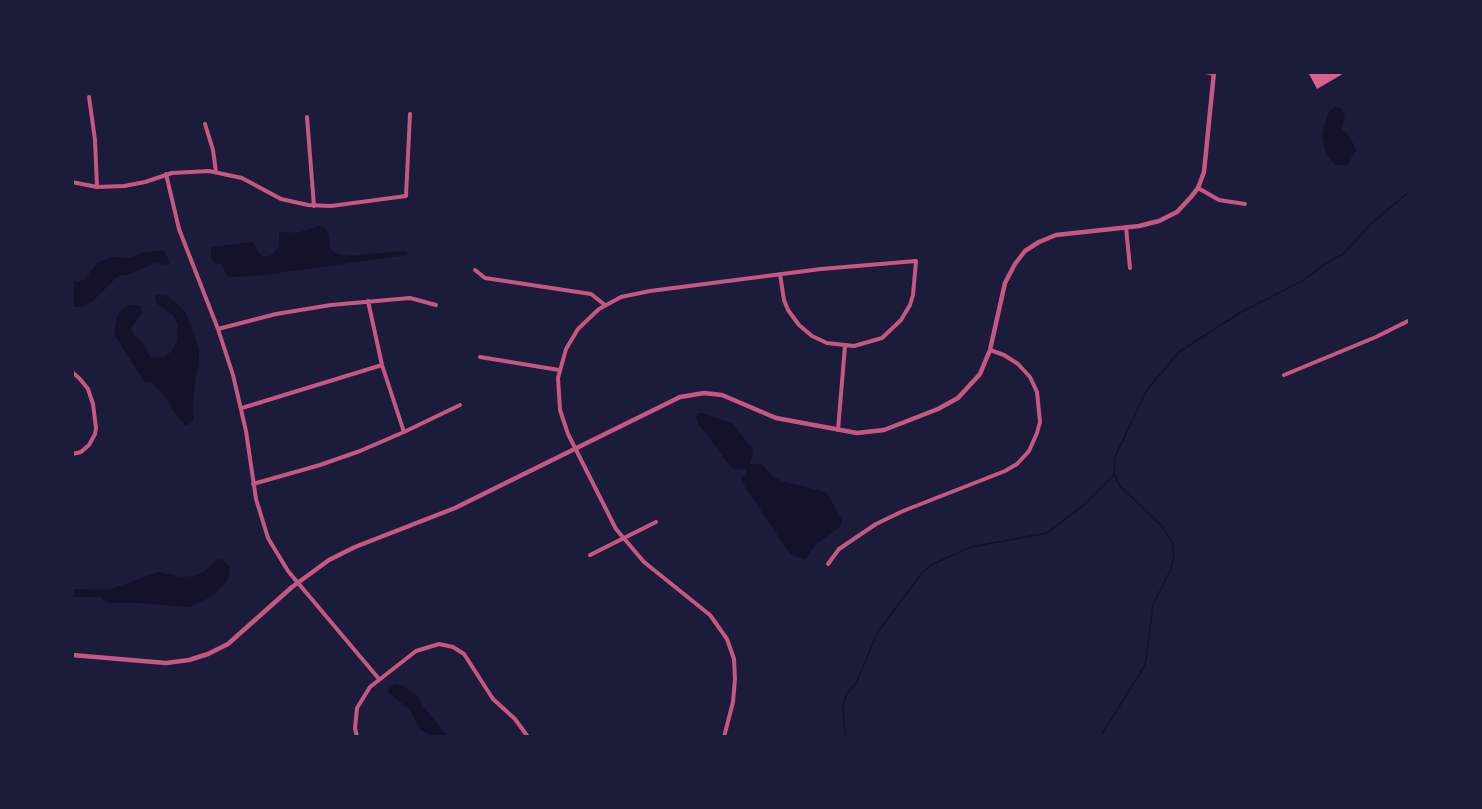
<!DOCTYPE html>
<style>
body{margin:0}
#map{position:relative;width:1482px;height:809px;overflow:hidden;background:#1b1b3a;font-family:Arial,sans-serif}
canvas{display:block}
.frame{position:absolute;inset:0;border:74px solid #1b1b3a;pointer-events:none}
</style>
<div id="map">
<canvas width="1482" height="809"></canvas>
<div class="frame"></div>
</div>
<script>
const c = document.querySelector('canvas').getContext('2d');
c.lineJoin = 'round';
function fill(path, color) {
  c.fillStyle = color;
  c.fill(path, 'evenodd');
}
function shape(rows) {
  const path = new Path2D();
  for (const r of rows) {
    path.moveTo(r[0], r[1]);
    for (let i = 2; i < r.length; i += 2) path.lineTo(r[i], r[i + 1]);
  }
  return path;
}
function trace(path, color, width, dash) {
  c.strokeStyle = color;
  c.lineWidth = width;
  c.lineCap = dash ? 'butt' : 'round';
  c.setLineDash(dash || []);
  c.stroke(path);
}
const water = shape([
 [1334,107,1341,108,1345,117,1341,128,1350,137,1356,150,1347,165,1335,165,1326,153,1322,136,1328,113],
 [319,226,325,228,328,232,331,250,335,253,348,256,403,251,407,252,408,255,256,276,231,277,227,276,222,264,214,263,211,258,211,247,251,242,254,243,259,254,264,257,272,255,279,246,279,233,287,232,297,233],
 [164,250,169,262,169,265,154,263,131,274,118,276,92,302,81,307,72,307,72,279,77,282,84,280,97,263,111,257,130,258,141,253],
 [159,295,168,296,185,311,195,336,199,351,199,362,195,381,193,409,194,420,188,425,185,425,174,412,168,400,152,383,145,382,142,378,114,334,117,317,122,309,130,305,139,305,143,312,131,328,133,334,143,343,151,358,164,357,172,351,177,341,178,324,172,314,156,303,155,296],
 [698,413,703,413,733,424,751,447,753,452,750,464,754,465,761,463,773,477,784,482,826,492,841,518,842,522,840,527,816,544,805,560,790,554,742,482,741,478,746,475,746,470,742,468,735,470,731,467,698,423,696,416],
 [222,559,229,566,230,573,227,581,213,596,189,607,138,603,111,603,106,602,101,597,72,597,72,589,109,590,158,572,181,577,194,576,205,571,216,560],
 [395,684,400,685,416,694,423,706,448,737,433,737,421,730,409,709,389,693,388,689]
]);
const stream = shape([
 [845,737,843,708,846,694,856,684,877,633,921,574,931,565,971,547,1047,533,1085,504,1114,475],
 [1100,737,1145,665,1153,605,1171,569,1174,556,1172,543,1163,527,1120,486,1114,474,1115,457,1146,391,1179,352,1241,312,1302,281,1326,263,1343,254,1372,223,1410,191]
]);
const building = shape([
 [1308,72,1346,72,1317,89]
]);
const service = shape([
 [1201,72,1214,75]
]);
const minor = shape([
 [89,97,95,140,97,187],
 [307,117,314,206],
 [205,124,213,150,216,172],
 [166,174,179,229,218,329,233,375,246,431,256,499,268,538,288,571,379,679],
 [72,182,97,187,124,186,145,182,172,173,209,171,242,178,281,199,308,205,331,206,406,196,410,114],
 [1198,188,1219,200,1245,204],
 [1126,227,1130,268],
 [475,270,485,278,591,294,605,305],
 [368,301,382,365,404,432],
 [218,329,276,314,331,305,410,298,436,305],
 [480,357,559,370],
 [72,372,80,379,88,389,93,404,96,428,95,434,89,445,81,452,72,454],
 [1284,375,1376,337,1410,320],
 [242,408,382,365],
 [838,430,845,346],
 [253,484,320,465,360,451,404,432,460,405],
 [590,555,656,522],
 [828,564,839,549,876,524,903,511,1005,471,1017,464,1029,451,1037,433,1040,422,1037,392,1030,377,1018,364,1004,355,990,350],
 [357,737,355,728,357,708,370,687,416,651,439,644,453,647,464,654,493,699,515,719,528,737],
 [724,737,733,702,735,679,734,659,727,639,710,615,644,562,616,529,568,434,560,410,558,378,566,349,578,329,599,309,621,297,650,291,689,286,821,269,916,261,913,295,910,305,901,320,882,338,854,346,827,343,812,336,799,325,788,310,784,300,780,274]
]);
const tertiary = shape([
 [72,655,166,663,189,660,208,654,228,644,292,587,329,560,355,547,455,508,680,397,704,393,722,395,776,418,857,433,884,430,938,409,958,398,980,374,990,350,1005,283,1015,264,1025,251,1039,242,1056,235,1139,226,1159,221,1177,212,1191,197,1198,188,1204,172,1214,72]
]);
fill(water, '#12122b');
trace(stream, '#12122b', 1.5);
fill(building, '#dd5f8e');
trace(service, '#c65784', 2);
trace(minor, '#c65784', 4);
trace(tertiary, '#c65784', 4.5);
</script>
